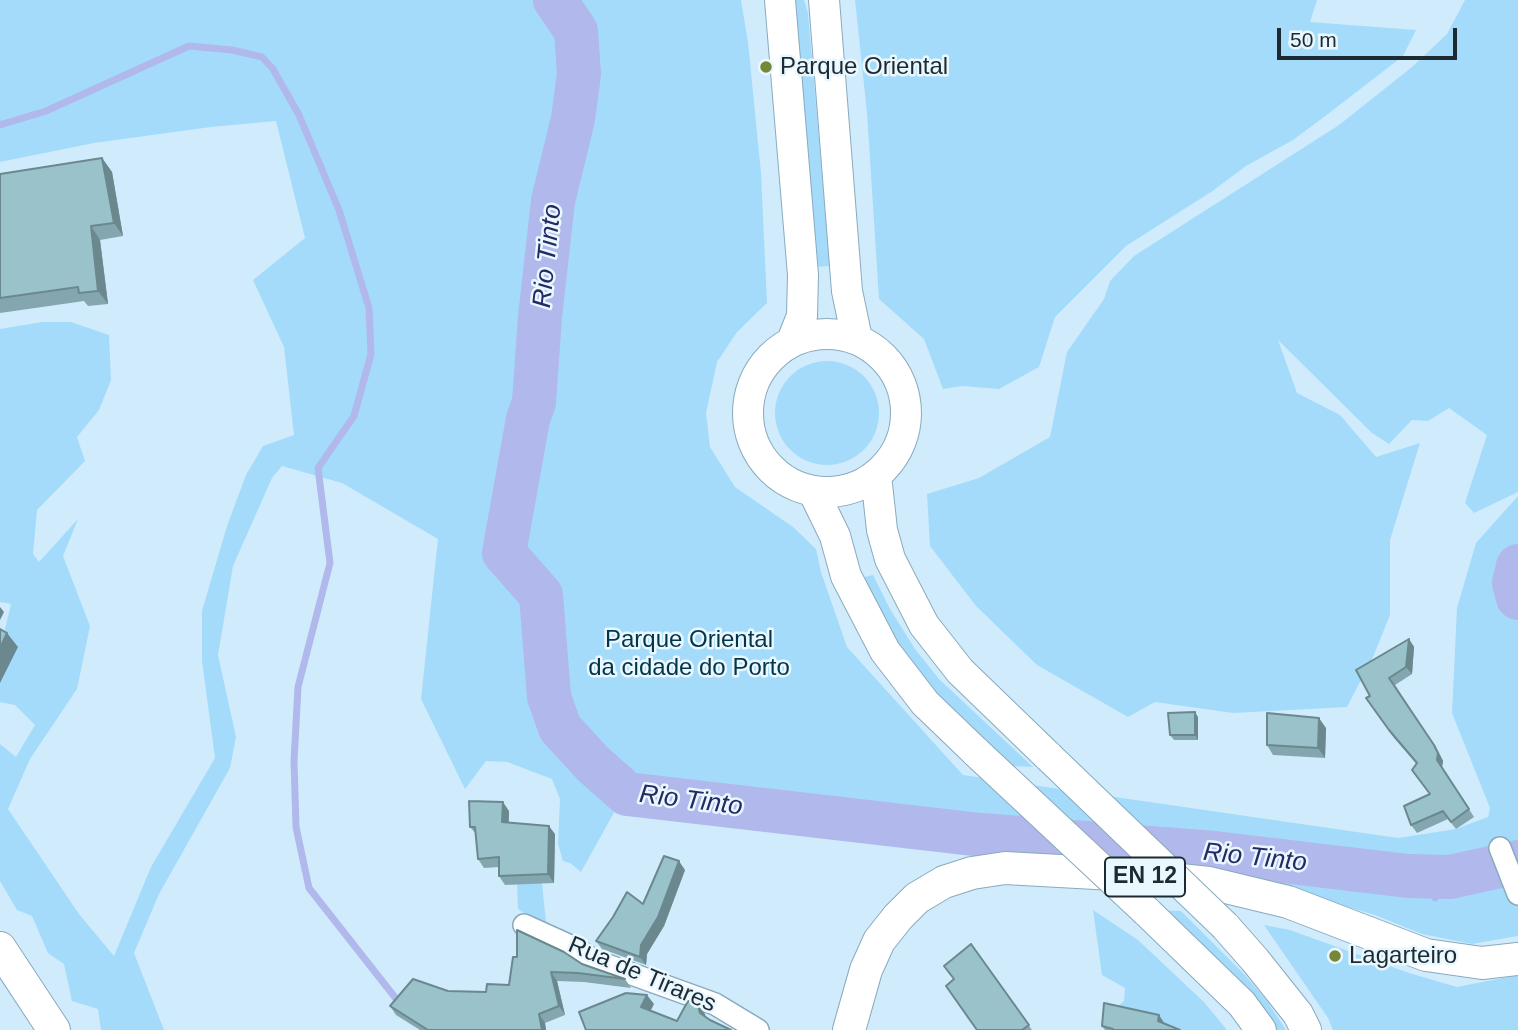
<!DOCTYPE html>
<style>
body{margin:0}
#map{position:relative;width:1518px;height:1030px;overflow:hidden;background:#d0ecfc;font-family:Helvetica,sans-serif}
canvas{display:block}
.scale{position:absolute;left:1277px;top:28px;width:180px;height:32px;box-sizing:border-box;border:4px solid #1d2a32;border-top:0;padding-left:9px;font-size:21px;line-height:24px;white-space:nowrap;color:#1d2a32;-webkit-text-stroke:5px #e9f7ff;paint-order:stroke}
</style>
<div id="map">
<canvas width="1518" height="1030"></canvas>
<div class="scale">50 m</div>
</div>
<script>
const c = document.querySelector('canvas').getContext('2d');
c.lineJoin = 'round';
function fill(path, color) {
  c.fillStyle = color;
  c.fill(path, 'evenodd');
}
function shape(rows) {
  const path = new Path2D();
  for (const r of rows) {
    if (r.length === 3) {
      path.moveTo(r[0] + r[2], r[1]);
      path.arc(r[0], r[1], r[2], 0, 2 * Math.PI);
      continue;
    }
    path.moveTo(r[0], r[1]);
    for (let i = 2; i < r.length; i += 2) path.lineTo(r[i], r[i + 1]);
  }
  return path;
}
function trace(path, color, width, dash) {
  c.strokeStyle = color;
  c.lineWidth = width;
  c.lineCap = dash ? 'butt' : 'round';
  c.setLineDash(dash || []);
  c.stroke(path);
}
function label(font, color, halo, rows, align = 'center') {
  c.font = font + ' Helvetica,sans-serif';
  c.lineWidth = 5;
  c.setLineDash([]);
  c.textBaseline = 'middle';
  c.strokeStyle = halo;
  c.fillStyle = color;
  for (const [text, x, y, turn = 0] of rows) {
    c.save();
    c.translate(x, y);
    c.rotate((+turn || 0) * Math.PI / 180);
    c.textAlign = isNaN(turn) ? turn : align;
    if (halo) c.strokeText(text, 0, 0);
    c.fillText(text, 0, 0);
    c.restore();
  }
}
const green = shape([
 [0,0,741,0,748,42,761,173,767,303,737,332,717,362,706,413,710,447,735,487,793,527,816,549,821,572,847,647,963,775,1398,838,1456,829,1488,817,1490,808,1452,713,1457,608,1476,543,1518,496,1518,936,1472,944,1422,934,1375,915,1301,893,1006,843,621,800,581,872,570,863,563,861,558,844,560,799,552,779,507,762,486,761,465,789,421,699,438,539,342,483,282,466,272,478,233,566,218,655,236,737,230,768,159,894,134,953,164,1030,101,1030,98,1009,72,1001,64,964,48,953,32,916,17,910,0,881,0,744,16,757,35,725,15,705,0,702,0,650,11,604,0,602,0,329,42,322,71,322,109,335,111,380,99,410,77,437,85,461,37,510,33,554,39,562,78,519,63,556,90,626,77,689,30,759,8,809,79,914,114,956,151,867,215,758,202,661,202,611,227,526,246,475,263,446,294,435,284,347,253,280,305,238,276,121,211,127,94,143,0,162],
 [790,0,804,0,808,13,830,266,816,267],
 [855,0,1317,0,1310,22,1416,30,1403,56,1328,114,1293,140,1246,166,1211,192,1126,246,1055,317,1039,367,999,389,962,386,943,389,924,339,879,299,867,113],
 [1465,0,1518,0,1518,492,1474,513,1465,503,1487,435,1449,408,1428,421,1412,420,1389,444,1372,433,1278,340,1297,393,1340,415,1376,457,1420,443,1390,540,1390,615,1373,657,1347,707,1233,713,1155,702,1128,717,1037,665,976,606,930,546,927,494,979,478,1050,437,1067,352,1104,299,1110,281,1134,256,1339,125,1412,67,1447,34],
 [827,413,52],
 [873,575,890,609,915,649,939,679,1033,767,1009,766,939,702,904,661,860,578],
 [517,883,542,883,546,923,543,926,518,909],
 [1093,910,1138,940,1204,1002,1227,1030,1164,1030,1111,1013,1124,1001,1125,988,1102,975],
 [1154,910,1181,911,1245,975,1267,1001,1286,1030,1269,1030],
 [1264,925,1290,930,1409,973,1457,987,1518,975,1518,1030,1333,1030,1328,1018]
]);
const stream = shape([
 [0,125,46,111,189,46,232,50,262,57,273,69,299,115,339,210,369,308,371,354,354,416,318,468,330,563,298,687,294,761,296,827,309,888,401,1005],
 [1435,898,1450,877]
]);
const river = shape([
 [555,0,576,31,579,74,573,119,553,201,540,317,534,402,528,419,504,553,541,595,549,697,560,728,593,764,627,794,981,835,1215,853,1408,876,1450,877,1518,862],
 [1518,566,1514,583,1518,598]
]);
const minor = shape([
 [1500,848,1518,894],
 [524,925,577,949,593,960,715,1004,758,1030]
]);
const secondary = shape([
 [780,0,803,275,802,316,792,341],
 [824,0,847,291,857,339],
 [827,413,79],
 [876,475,882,530,890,559,924,625,960,671,1049,757],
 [813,491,835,536,846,576,885,651,925,703,977,753],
 [1146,911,1242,1004,1261,1030],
 [1225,926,1255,960,1298,1014,1306,1030]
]);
const primary = shape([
 [0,948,54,1030],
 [849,1030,866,970,879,941,898,917,917,898,944,882,972,873,1005,868,1132,875,1209,883,1288,902,1426,955,1482,963,1518,959]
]);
const secondaryBridge = shape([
 [977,753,1146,911],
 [1049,757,1225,926]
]);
const wall = shape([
 [102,158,112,172,123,236,100,240,108,304,88,306,84,301,0,313,0,174],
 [1409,639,1414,647,1412,674,1395,685,1439,753,1443,761,1442,767,1474,817,1456,829,1448,819,1417,833,1411,825,1430,794,1417,764,1394,738,1366,698,1370,696],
 [1198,717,1198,740,1174,740,1170,735],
 [1326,728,1325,758,1273,755,1267,745],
 [509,811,509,823,555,834,554,883,505,885,499,876,499,867,484,868,478,859,476,834,470,827],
 [685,870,664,926,647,954,646,965,602,949,596,941,643,904],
 [971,944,1032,1030,977,1030],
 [582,964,625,979,631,988,584,982,557,981,565,1015,545,1023,546,1030,420,1030,396,1015,390,1006,448,991,486,992],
 [1165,1024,1180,1030,1105,1030,1102,1026]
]);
const shadedWall = shape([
 [102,158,112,172,123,236,114,223],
 [91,226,100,240,108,304,98,291],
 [0,607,4,612,0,620],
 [7,633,18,647,0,683,0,648],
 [1409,639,1414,647,1412,674,1406,667],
 [1389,678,1439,753,1443,761,1442,767,1474,817,1437,760],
 [1195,712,1198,717,1198,740,1195,735],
 [1319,718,1326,728,1325,758,1318,748],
 [503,802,509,811,508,831,502,822],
 [549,826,555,834,554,883,548,874],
 [679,861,685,870,664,926,647,954,646,965,640,957,641,945],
 [551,972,557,981,565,1015,559,1006],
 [647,995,654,1004,648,1016,641,1007],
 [698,1005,705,1014,707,1023,700,1013],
 [539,1014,545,1023,546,1030,542,1030],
 [1159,1015,1165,1024,1158,1021]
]);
const building = shape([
 [102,158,114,223,91,226,98,291,79,293,78,287,0,298,0,174,102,158],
 [0,629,7,633,0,648,0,629],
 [1409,639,1406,667,1389,678,1434,745,1438,753,1437,760,1469,809,1451,822,1443,811,1411,825,1404,806,1430,794,1412,770,1417,763,1389,730,1366,698,1370,696,1356,670,1409,639],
 [1195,712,1195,735,1170,735,1168,713,1195,712],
 [1267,713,1319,718,1318,748,1267,745,1267,713],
 [469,801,503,802,502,822,549,826,548,874,499,876,499,857,478,859,475,827,470,827,469,801],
 [664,856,679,861,658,917,641,945,640,957,596,941,613,917,627,892,643,904,664,856],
 [517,930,564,952,582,964,625,979,578,973,551,972,559,1006,539,1014,542,1030,428,1030,390,1006,413,979,448,991,486,992,487,984,509,985,513,957,517,957,517,930],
 [971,944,1029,1025,1022,1030,977,1030,946,986,954,979,944,966,971,944],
 [626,993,647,995,641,1007,677,1021,688,1001,698,1005,700,1013,710,1020,731,1030,586,1030,579,1012,626,993],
 [1104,1003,1159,1015,1158,1021,1180,1030,1113,1030,1113,1029,1102,1026,1104,1003]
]);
const markers = [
 [766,67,7,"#758838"],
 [1335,956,7,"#758838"]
];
const shields = [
 [1145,877,80]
];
const shieldNames = [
 ["EN 12",1145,877]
];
const poiNames = [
 ["Parque Oriental",780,67],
 ["Lagarteiro",1349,956]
];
const parkNames = [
 ["Parque Oriental",689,640],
 ["da cidade do Porto",689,668]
];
const streetNames = [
 ["Rua de Tirares",642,975,23]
];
const waterNames = [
 ["Rio Tinto",548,256,-84],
 ["Rio Tinto",691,801,7],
 ["Rio Tinto",1255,858,6]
];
fill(green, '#a4dbfa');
trace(stream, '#b1b8eb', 7);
trace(river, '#b1b8eb', 44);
trace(minor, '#89aabd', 24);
trace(secondary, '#89aabd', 32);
trace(primary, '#89aabd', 34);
trace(minor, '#fff', 21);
trace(secondary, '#fff', 30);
trace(primary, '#fff', 32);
trace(secondaryBridge, '#89aabd', 32, []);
trace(secondaryBridge, '#fff', 30);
fill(wall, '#84a7af');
fill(shadedWall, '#6b888e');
fill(building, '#99c2cb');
trace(building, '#6b888e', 2);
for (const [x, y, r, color] of markers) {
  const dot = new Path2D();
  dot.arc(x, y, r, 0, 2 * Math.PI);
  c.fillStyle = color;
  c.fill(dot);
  trace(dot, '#e9f7ff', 2.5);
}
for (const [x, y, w] of shields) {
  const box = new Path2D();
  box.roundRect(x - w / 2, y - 19.5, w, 39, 5);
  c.fillStyle = '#e9f7ff';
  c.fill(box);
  trace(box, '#1d2a32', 2);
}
label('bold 23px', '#1d2a32', null, shieldNames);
label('24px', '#1d2a32', '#e9f7ff', poiNames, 'left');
label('24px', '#03354a', '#e9f7ff', parkNames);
label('24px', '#1d2a32', '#e9f7ff', streetNames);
label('italic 26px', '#272864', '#e9f7ff', waterNames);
</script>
